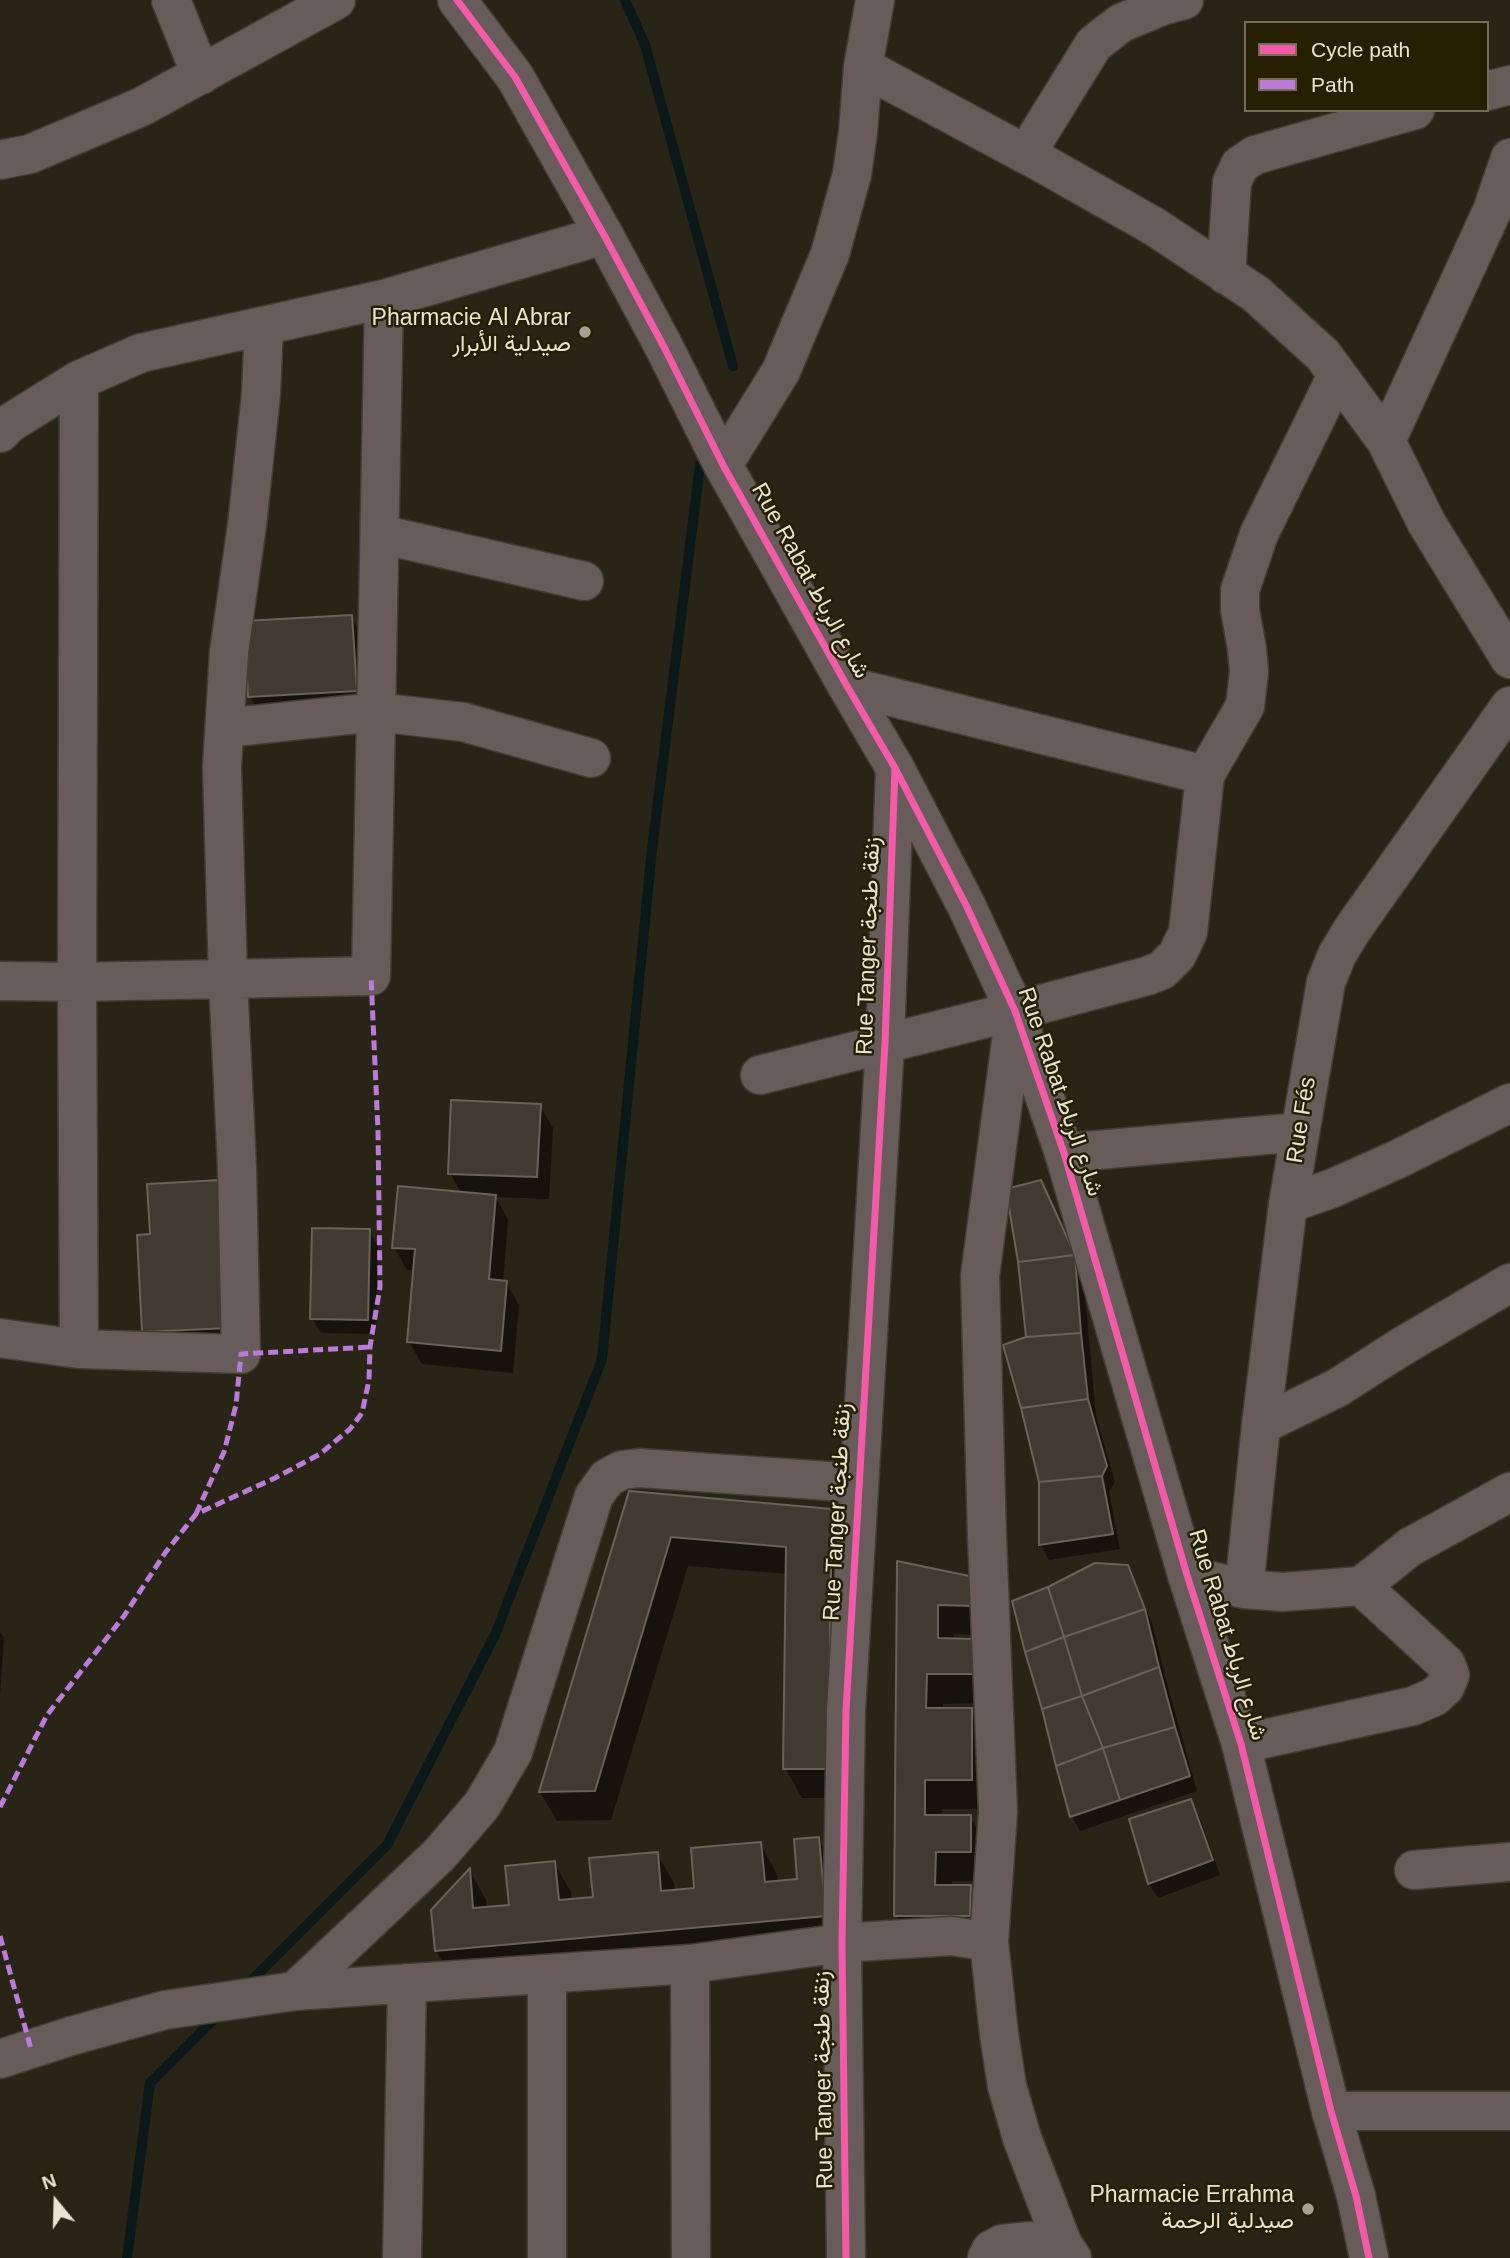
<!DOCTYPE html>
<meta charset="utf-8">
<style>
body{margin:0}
#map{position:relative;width:1510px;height:2258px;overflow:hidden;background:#282416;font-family:Helvetica,sans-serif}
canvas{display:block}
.legend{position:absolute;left:1244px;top:21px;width:245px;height:91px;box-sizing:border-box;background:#261f04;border:2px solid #746e57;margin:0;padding:9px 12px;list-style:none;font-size:21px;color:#e8e4d4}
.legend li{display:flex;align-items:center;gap:14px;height:35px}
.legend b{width:35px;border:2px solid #746e57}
.north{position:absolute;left:21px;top:2167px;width:70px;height:70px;-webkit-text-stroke:5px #261f04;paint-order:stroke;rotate:341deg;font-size:19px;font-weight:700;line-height:28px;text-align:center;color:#e8e4d4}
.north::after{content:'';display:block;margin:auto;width:24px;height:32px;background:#e8e4d4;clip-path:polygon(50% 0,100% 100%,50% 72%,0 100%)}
</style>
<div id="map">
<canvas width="1510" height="2258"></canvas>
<ul class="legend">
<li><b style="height:9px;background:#f35aa7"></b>Cycle path</li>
<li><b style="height:9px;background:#bd7bd9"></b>Path</li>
</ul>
<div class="north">N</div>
</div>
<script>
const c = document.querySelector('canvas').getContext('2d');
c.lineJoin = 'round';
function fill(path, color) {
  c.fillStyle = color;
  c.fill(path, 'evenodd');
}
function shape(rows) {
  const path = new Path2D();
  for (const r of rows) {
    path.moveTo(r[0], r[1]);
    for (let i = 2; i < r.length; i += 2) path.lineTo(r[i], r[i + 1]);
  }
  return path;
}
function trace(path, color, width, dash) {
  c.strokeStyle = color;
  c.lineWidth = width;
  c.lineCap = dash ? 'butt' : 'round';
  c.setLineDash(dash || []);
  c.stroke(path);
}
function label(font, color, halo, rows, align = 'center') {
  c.font = font + ' Helvetica,Vazirmatn,sans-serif';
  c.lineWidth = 5;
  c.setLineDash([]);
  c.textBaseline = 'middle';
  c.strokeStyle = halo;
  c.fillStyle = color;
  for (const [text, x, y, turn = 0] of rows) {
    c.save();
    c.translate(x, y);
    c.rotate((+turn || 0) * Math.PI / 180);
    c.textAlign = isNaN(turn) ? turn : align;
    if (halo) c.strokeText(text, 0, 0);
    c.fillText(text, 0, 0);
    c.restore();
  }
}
const shadow = shape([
 [351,617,364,639,369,713,263,719,250,696],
 [540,1106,553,1128,549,1199,495,1197,508,1219,503,1282,506,1282,519,1305,513,1373,422,1364,409,1342,415,1270,407,1270,394,1247,462,1194,450,1173],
 [1040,1182,1083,1272,1096,1416,1115,1482,1109,1492,1120,1549,1049,1560,1041,1545,1041,1481,1028,1338],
 [369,1231,378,1246,376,1334,321,1333,312,1318],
 [138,1236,241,1350,144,1332],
 [631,1493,831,1511,848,1540,844,1798,802,1798,785,1768,788,1574,688,1566,611,1820,557,1821,540,1792],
 [899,1563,973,1579,989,1635,954,1634,954,1640,972,1640,989,1703,943,1704,943,1710,971,1710,988,1739,988,1809,942,1809,941,1817,970,1817,987,1846,987,1881,952,1881,952,1887,970,1887,987,1917,913,1945,896,1915],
 [1127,1567,1135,1582,1153,1626,1167,1684,1197,1791,1080,1831,1072,1816],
 [0,1632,4,1638,0,1695],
 [1190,1801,1199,1816,1220,1875,1158,1898,1149,1884,1131,1821],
 [818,1839,835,1869,842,1945,453,1980,436,1951,470,1871,486,1900,487,1908,511,1906,554,1863,571,1892,572,1901,595,1899,657,1854,674,1883,675,1892,696,1890,760,1844,777,1874,778,1882,799,1881]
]);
const stream = shape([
 [625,0,645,45,733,366],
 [247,1985,387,1845,495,1635,602,1359,652,849,700,465],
 [127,2258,150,2083,219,2014]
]);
const building = shape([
 [352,615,357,691,248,697,244,621,352,615],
 [451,1100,541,1104,537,1177,448,1174,451,1100],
 [221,1180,229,1328,142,1332,137,1235,150,1234,147,1184,221,1180],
 [1041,1180,1075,1255,1018,1262,1006,1189,1041,1180],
 [398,1186,496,1195,489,1279,507,1281,501,1351,407,1342,415,1249,392,1248,398,1186],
 [312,1228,370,1229,368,1320,310,1319,312,1228],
 [1075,1255,1081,1333,1026,1337,1018,1262,1075,1255],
 [1081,1333,1088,1399,1021,1408,1003,1345,1026,1337,1081,1333],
 [1088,1399,1107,1466,1102,1476,1039,1482,1021,1408,1088,1399],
 [1102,1476,1113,1534,1039,1545,1039,1482,1102,1476],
 [629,1491,832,1509,828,1769,783,1769,786,1547,671,1537,595,1791,539,1792,629,1491],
 [897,1561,974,1577,973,1606,938,1605,938,1638,973,1639,973,1674,927,1674,926,1708,972,1708,972,1780,925,1780,925,1815,971,1815,971,1852,936,1852,935,1885,971,1885,970,1916,894,1916,897,1561],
 [1095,1563,1128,1565,1145,1609,1064,1637,1048,1587,1095,1563],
 [1048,1587,1064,1637,1025,1652,1012,1601,1048,1587],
 [1145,1609,1159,1667,1082,1696,1064,1637,1145,1609],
 [1064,1637,1082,1696,1042,1709,1025,1652,1064,1637],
 [1159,1667,1175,1727,1103,1748,1082,1696,1159,1667],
 [1082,1696,1103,1748,1056,1766,1042,1709,1082,1696],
 [1175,1727,1190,1776,1120,1800,1103,1748,1175,1727],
 [1103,1748,1120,1800,1070,1817,1056,1766,1103,1748],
 [1191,1799,1213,1860,1148,1884,1129,1819,1191,1799],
 [819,1837,826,1916,435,1951,431,1910,470,1868,473,1908,509,1905,505,1866,555,1861,559,1900,593,1897,589,1858,658,1852,661,1891,694,1888,691,1848,761,1842,765,1882,797,1879,794,1839,819,1837]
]);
const minor = shape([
 [171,0,201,75],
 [863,67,1042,163,1155,227,1256,294,1323,355,1386,441,1426,522,1510,659],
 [1487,91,1510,85],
 [1026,154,1094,44,1121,23,1162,6,1184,0],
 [0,160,30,154,141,107,336,0],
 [1226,275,1232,182,1240,165,1255,155,1415,110],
 [0,433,10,423,79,380,141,353,384,299,604,235],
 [1386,441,1492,211,1510,158],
 [723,465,781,371,830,254,852,174,858,132,863,67,875,0],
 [380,534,584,581],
 [847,686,1205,775],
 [225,728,376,712,463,722,591,758],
 [0,981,77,982,371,976,384,299],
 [760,1075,1015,1011,1147,976,1162,970,1177,955,1188,932,1205,775,1245,706,1249,672,1247,649,1240,610,1240,590,1259,534,1337,375],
 [1064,1153,1300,1132],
 [1288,1204,1333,1188,1396,1160,1510,1103],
 [0,1338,79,1349,77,982,79,380],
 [79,1349,241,1354,237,1168,228,979,222,767,229,652,247,525,261,394,264,326],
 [1261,1425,1337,1388,1401,1347,1510,1283],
 [1187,1575,1244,1589,1283,1592,1361,1586,1410,1547,1510,1492],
 [1244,1589,1261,1425,1288,1204,1326,982,1337,955,1352,930,1510,706],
 [1241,1744,1413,1706,1434,1697,1445,1687,1450,1675,1446,1664,1361,1586],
 [1414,1870,1510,1862],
 [989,1942,998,1812,987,1537,980,1276,1015,1011],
 [690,1964,691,2258],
 [295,1991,439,1855,482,1805,513,1752,594,1496,607,1478,622,1470,639,1468,858,1483],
 [0,2059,71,2036,165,2010,295,1991,690,1964,842,1943,952,1936,989,1942,999,2034,1007,2086,1022,2138,1063,2245],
 [1331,2111,1510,2111],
 [402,2258,407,1983],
 [547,2258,547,1974],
 [846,2258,842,1943,846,1711,885,1043,895,768],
 [987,2258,991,2250,1002,2244,1030,2241,1063,2245,1072,2258]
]);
const tertiary = shape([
 [457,0,515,77,604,235,664,347,723,465,847,686,895,768,967,907,1015,1011,1064,1153,1187,1575,1241,1744,1331,2111,1356,2196,1369,2258]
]);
const quiet = shape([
 [196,1514,224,1452,236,1405,241,1354,370,1347],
 [0,1807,47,1715,124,1616,165,1553,196,1514,275,1478,320,1454,350,1429,362,1413,369,1380,370,1347,380,1287,378,1131,371,976],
 [0,1936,31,2049]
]);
const cycleway = shape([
 [457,0,515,77,604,235,664,347,723,465,847,686,895,768,967,907,1015,1011,1064,1153,1187,1575,1241,1744,1331,2111,1356,2196,1369,2258],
 [846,2258,842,1943,846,1711,885,1043,895,768]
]);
const markers = [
 [585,332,7,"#a5a192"],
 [1308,2209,7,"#a5a192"]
];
const poiNames = [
 ["Pharmacie Al Abrar",571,319],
 ["صيدلية الأبرار",571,345],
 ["Pharmacie Errahma",1294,2196],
 ["صيدلية الرحمة",1294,2222]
];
const streetNames = [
 ["Rue Rabat شارع الرباط",810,581,61],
 ["Rue Tanger زنقة طنجة",869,946,-88],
 ["Rue Rabat شارع الرباط",1060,1092,71],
 ["Rue Fés",1302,1120,-81],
 ["Rue Tanger زنقة طنجة",838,1512,-87],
 ["Rue Rabat شارع الرباط",1227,1635,73],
 ["Rue Tanger زنقة طنجة",824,2080,-91]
];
fill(shadow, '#0007');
trace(stream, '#0b181a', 10);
fill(building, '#403b30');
trace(building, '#686257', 2);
trace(minor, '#413e32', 41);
trace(tertiary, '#413e32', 41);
trace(minor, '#675c5a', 38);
trace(tertiary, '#675c5a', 38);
trace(quiet, '#bd7bd9', 5, [10, 5]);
trace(cycleway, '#f35aa7', 7);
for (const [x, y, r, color] of markers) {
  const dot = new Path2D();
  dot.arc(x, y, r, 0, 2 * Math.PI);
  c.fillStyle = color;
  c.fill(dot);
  trace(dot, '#261f04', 2.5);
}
label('23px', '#e8e4d4', '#261f04', poiNames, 'right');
label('23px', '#e8e4d4', '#261f04', streetNames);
</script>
